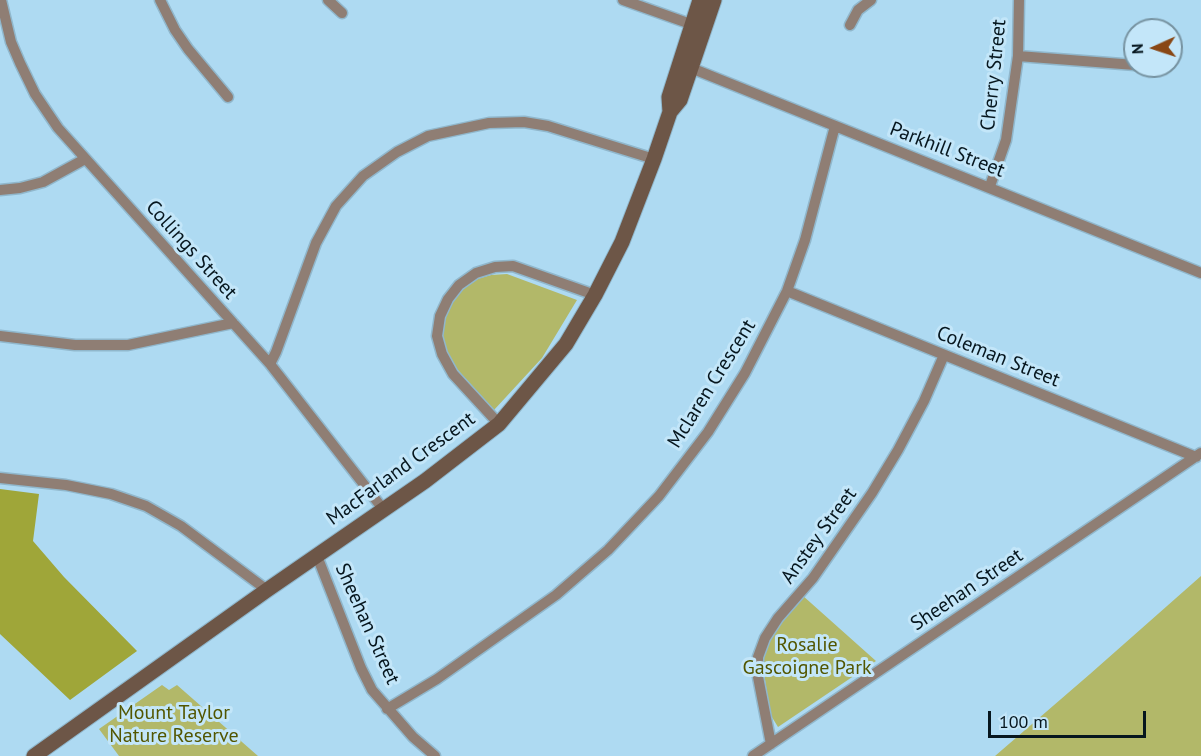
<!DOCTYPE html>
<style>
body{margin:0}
#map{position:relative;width:1201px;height:756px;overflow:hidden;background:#aedaf2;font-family:"PT Sans",sans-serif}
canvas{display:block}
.north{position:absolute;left:1123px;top:18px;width:60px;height:60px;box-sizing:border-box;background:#c3e6f9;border:2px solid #7793a1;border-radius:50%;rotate:267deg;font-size:16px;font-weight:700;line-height:24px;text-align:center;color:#06161e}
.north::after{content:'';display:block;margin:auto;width:21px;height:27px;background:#894715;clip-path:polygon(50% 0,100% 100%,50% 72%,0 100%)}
.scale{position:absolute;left:988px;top:711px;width:158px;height:27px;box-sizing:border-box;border:3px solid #06161e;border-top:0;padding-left:8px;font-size:18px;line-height:21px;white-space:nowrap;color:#06161e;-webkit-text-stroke:4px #c3e6f9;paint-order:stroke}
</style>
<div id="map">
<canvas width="1201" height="756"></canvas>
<div class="north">N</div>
<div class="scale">100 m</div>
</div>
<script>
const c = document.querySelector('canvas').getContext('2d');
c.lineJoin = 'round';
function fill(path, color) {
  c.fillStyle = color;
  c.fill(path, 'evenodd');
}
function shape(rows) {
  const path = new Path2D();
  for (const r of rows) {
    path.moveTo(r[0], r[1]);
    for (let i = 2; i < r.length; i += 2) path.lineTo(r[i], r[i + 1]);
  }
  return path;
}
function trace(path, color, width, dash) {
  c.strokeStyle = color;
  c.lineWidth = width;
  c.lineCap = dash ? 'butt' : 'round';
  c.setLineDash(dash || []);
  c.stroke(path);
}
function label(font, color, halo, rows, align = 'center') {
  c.font = font + ' "PT Sans",sans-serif';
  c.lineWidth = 6;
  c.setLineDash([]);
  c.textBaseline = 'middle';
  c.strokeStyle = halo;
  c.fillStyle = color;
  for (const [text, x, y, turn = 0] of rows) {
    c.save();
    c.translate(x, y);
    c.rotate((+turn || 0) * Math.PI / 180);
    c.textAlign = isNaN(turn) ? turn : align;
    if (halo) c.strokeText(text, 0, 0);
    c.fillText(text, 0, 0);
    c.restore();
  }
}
const green = shape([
 [507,274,577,300,542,358,494,410,455,367,445,351,441,335,444,318,450,302,460,290,474,280,491,275],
 [1201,576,1201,756,995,756,1090,674],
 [802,595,876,661,778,727,770,714,762,659,767,639],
 [162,685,169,690,177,685,258,756,119,756,99,729]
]);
const forest = shape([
 [0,489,39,494,33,541,64,577,137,651,70,700,0,634]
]);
const street = shape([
 [1,0,11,42,20,63,35,94,58,128,270,364,383,509],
 [160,0,175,30,188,49,228,97],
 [328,0,342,13],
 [623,0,699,27],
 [850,25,858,10,871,0],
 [1018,56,1135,65],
 [686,66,1201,273],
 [990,186,1006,140,1018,56,1019,0],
 [0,190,20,188,43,182,85,159],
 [787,291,1196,457],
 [0,336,75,345,128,345,233,323],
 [270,364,276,352,316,243,336,206,363,176,397,152,428,136,489,123,524,122,548,126,654,159],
 [499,424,453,374,442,354,437,336,440,316,448,299,459,285,476,273,495,267,513,266,595,295],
 [0,478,66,485,111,494,146,506,181,526,267,590],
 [317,556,361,668,372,690,413,737,435,756],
 [387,709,437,679,556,595,608,550,659,496,708,432,745,373,787,291,805,240,835,126],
 [771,744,758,677,758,657,765,638,778,618,813,578,872,493,898,450,924,401,944,355],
 [753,756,1201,453]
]);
const secondary = shape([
 [670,112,680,100,714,0],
 [34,756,267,590,425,481,499,424,566,344,595,295,622,242,654,159,670,112,669,97,700,0]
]);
const streetNames = [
 ["Cherry Street",994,75,-84],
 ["Parkhill Street",947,150,21],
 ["Collings Street",191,250,48],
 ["Coleman Street",998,357,22],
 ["Mclaren Crescent",712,384,-58],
 ["MacFarland Crescent",401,469,-36],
 ["Anstey Street",819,536,-54],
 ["Sheehan Street",967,590,-34],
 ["Sheehan Street",367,624,66]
];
const parkNames = [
 ["Rosalie",807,645],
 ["Gascoigne Park",807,668],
 ["Mount Taylor",174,713],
 ["Nature Reserve",174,736]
];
fill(green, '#b2b869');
fill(forest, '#9fa639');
trace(street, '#90b7cc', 13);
trace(secondary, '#90b7cc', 17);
trace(street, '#8f7e74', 10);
trace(secondary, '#6d5647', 15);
label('20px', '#06161e', '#c3e6f9', streetNames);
label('20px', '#525600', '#c3e6f9', parkNames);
</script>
